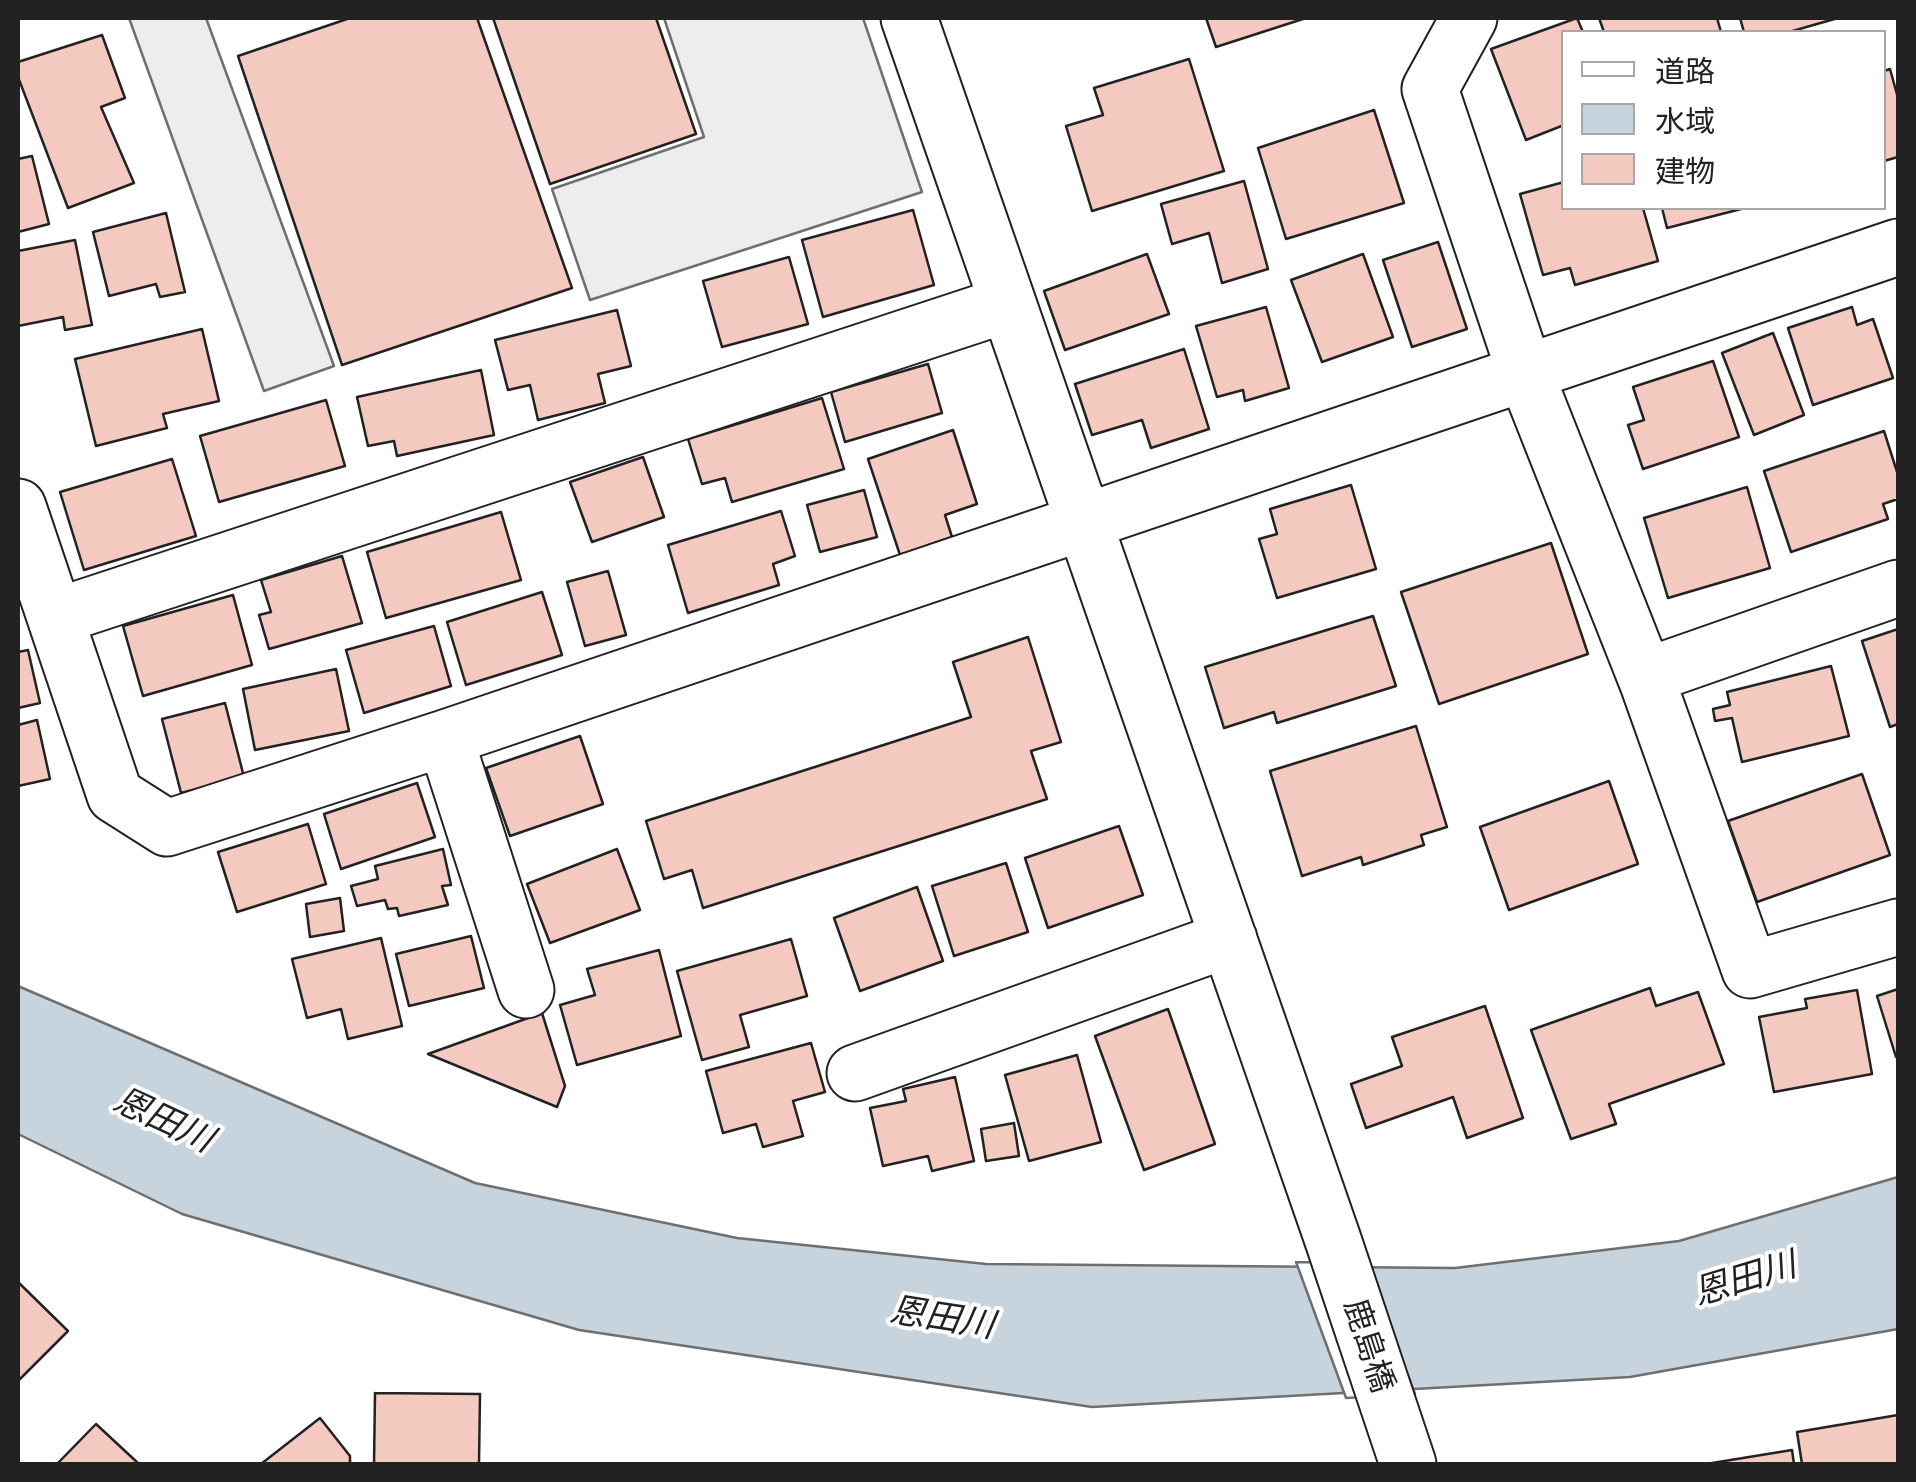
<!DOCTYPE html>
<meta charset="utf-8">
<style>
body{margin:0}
#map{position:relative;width:1916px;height:1482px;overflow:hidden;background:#fff;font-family:Rubik,"Noto Sans JP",sans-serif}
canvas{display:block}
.frame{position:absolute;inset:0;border:20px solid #222;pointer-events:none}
.legend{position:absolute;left:1561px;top:30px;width:325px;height:180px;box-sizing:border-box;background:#fff;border:2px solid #a7a7a7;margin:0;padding:12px 18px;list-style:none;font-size:30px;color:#222}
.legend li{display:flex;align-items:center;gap:20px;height:50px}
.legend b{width:50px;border:2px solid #a7a7a7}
</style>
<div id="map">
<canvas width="1916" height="1482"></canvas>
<div class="frame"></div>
<ul class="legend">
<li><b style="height:12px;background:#fff"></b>道路</li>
<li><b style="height:28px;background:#c7d3dd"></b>水域</li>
<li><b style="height:28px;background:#f3c9c0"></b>建物</li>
</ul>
</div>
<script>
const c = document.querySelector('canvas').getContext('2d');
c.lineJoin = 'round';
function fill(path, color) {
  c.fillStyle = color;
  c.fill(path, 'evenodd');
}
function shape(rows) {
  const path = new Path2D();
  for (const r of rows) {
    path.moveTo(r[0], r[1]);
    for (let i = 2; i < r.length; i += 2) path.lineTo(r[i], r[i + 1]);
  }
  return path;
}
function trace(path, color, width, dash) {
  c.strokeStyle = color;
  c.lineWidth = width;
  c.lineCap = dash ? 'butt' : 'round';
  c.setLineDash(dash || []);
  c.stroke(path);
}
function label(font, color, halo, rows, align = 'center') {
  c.font = font + ' Rubik,"Noto Sans JP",sans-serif';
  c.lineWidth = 8;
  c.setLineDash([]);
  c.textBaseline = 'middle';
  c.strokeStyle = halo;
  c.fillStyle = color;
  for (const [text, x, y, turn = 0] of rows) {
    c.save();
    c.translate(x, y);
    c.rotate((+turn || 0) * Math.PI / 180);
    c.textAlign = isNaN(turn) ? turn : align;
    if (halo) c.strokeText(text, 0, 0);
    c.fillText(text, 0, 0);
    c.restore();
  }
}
const parking = shape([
 [129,18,206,18,334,366,264,391,129,18],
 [664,18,863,18,922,192,590,300,552,189,704,137,664,18]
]);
const water = shape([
 [18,986,475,1183,737,1238,986,1264,1455,1268,1679,1241,1898,1177,1898,1329,1630,1377,1092,1407,579,1330,182,1214,18,1134,18,986]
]);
const pier = shape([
 [1296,1262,1365,1263,1415,1394,1346,1398,1296,1262]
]);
const building = shape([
 [350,18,477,18,572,288,342,365,238,56,350,18],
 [493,18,656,18,696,134,550,184,493,18],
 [1206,18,1306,18,1216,47,1206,18],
 [1577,18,1583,32,1564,32,1564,125,1526,140,1491,49,1577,18],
 [1599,18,1717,18,1721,32,1604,32,1599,18],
 [1740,18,1838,18,1789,32,1744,32,1740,18],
 [102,35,125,98,101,107,134,183,68,208,18,77,18,62,102,35],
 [1189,59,1224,171,1092,211,1066,126,1103,115,1094,88,1189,59],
 [1890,69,1898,98,1898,157,1884,161,1884,71,1890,69],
 [1374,110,1404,203,1286,239,1258,148,1374,110],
 [32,156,49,224,18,232,18,159,32,156],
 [1244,181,1268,269,1222,283,1209,233,1172,244,1161,204,1244,181],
 [1564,182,1564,208,1643,208,1658,261,1575,285,1570,268,1543,275,1520,194,1564,182],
 [1662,208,1745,208,1667,228,1662,208],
 [913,210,934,285,823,317,802,240,913,210],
 [166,213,185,292,160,297,156,284,109,296,93,232,166,213],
 [75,240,92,325,65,330,63,317,18,326,18,251,75,240],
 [1438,242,1467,329,1412,347,1383,260,1438,242],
 [1147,254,1169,314,1065,350,1044,291,1147,254],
 [1363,254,1393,337,1322,362,1291,280,1363,254],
 [789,257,808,324,722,347,703,281,789,257],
 [1266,307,1289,388,1245,401,1243,390,1217,397,1196,326,1266,307],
 [1852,307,1857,325,1873,319,1893,378,1813,405,1788,328,1852,307],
 [617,310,631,366,598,374,605,403,538,420,530,385,508,390,495,340,617,310],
 [202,329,219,401,163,414,167,428,96,446,75,359,202,329],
 [1773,333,1804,415,1754,435,1722,353,1773,333],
 [1184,349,1209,429,1151,448,1142,420,1092,435,1075,384,1184,349],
 [1713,361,1739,437,1643,469,1628,425,1644,420,1633,387,1713,361],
 [928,364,942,413,845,442,831,392,928,364],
 [481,370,494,435,397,456,394,441,368,446,357,397,481,370],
 [822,398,844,469,732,502,725,478,702,484,688,439,822,398],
 [326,400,345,466,219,502,200,436,326,400],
 [953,430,977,504,945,515,952,537,900,555,868,459,953,430],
 [1884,431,1898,475,1898,499,1883,504,1888,519,1791,552,1764,471,1884,431],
 [643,457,664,517,592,542,570,482,643,457],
 [172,459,196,536,84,570,60,492,172,459],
 [1351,485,1376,569,1277,598,1259,539,1277,534,1270,509,1351,485],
 [1747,487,1770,568,1668,598,1644,518,1747,487],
 [864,490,877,537,820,552,807,505,864,490],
 [781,511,795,556,773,564,779,585,688,613,668,545,781,511],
 [501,512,521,580,386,618,367,552,501,512],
 [1551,543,1588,654,1439,704,1401,592,1551,543],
 [342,556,362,623,269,649,259,615,271,612,261,580,342,556],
 [608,571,626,635,585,646,567,582,608,571],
 [542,592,562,655,466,685,447,622,542,592],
 [233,595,252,665,143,696,123,626,233,595],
 [1373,616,1396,686,1277,723,1274,712,1224,728,1205,667,1373,616],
 [434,626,451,686,364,713,346,650,434,626],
 [1898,629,1898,724,1890,727,1862,641,1898,629],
 [1028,637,1061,742,1031,751,1047,799,703,908,692,870,664,879,646,821,971,717,953,662,1028,637],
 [28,650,40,703,18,708,18,652,28,650],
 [1831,666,1849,736,1742,762,1732,718,1715,721,1713,709,1730,705,1727,692,1831,666],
 [336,669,349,731,255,750,243,689,336,669],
 [225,703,244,777,181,793,162,719,225,703],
 [37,720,50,779,18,786,18,725,37,720],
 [1416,726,1447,827,1421,835,1424,845,1363,865,1361,857,1302,876,1270,771,1416,726],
 [580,736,603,804,510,836,486,768,580,736],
 [1862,774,1890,855,1757,902,1728,821,1862,774],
 [1609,781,1638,864,1509,910,1480,827,1609,781],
 [417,783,435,837,341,869,324,814,417,783],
 [308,824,326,884,237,912,218,852,308,824],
 [1119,826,1143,895,1048,928,1025,858,1119,826],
 [443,849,451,885,442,886,448,905,399,916,397,908,388,909,385,900,357,906,351,886,378,879,375,866,443,849],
 [617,849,640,910,550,943,527,884,617,849],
 [1006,863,1028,932,954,956,932,886,1006,863],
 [917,887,943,961,860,991,834,918,917,887],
 [340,898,344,931,310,937,306,904,340,898],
 [471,936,484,988,409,1006,396,954,471,936],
 [381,938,402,1026,348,1039,341,1009,307,1018,292,959,381,938],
 [791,939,807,996,740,1015,749,1047,702,1060,677,971,791,939],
 [659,950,681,1036,577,1065,560,1005,595,995,587,969,659,950],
 [1650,988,1656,1006,1698,992,1724,1064,1609,1104,1616,1124,1571,1139,1531,1030,1650,988],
 [1898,989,1898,1057,1896,1057,1877,996,1898,989],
 [1857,990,1872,1074,1774,1092,1759,1017,1807,1008,1805,999,1857,990],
 [1485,1006,1523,1118,1467,1138,1453,1097,1366,1128,1351,1084,1402,1066,1392,1037,1485,1006],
 [1168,1009,1215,1144,1144,1170,1095,1036,1168,1009],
 [542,1013,565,1086,557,1107,428,1054,542,1013],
 [811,1043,825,1092,793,1101,803,1136,763,1147,756,1124,723,1133,706,1071,811,1043],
 [1077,1055,1101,1142,1029,1161,1005,1075,1077,1055],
 [955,1077,974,1161,932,1171,928,1156,883,1166,870,1108,906,1101,903,1089,955,1077],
 [1014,1123,1019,1156,986,1161,981,1129,1014,1123],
 [18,1282,68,1331,18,1381,18,1282],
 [375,1393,480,1394,479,1464,374,1464,375,1393],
 [1898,1415,1898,1464,1802,1464,1797,1432,1898,1415],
 [320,1418,350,1456,350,1464,261,1464,320,1418],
 [96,1424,139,1464,57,1464,96,1424],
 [1792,1450,1794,1464,1706,1464,1792,1450]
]);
const minor = shape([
 [909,18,1333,1240,1408,1464],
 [1469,18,1430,89,1526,375,1649,686,1750,970,1898,927],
 [18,507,115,795,167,828,445,738,1898,247],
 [55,617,1008,304],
 [1649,686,1661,671,1898,588],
 [445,738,526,990],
 [855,1073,1229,939]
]);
const streetNames = [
 ["鹿島橋",1368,1346,72]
];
const waterNames = [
 ["恩田川",163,1121,25],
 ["恩田川",1745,1280,-17],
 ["恩田川",942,1319,9]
];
fill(parking, '#ededed');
trace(parking, '#6f6f6f', 2.5);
fill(water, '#c7d3dd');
trace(water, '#6f6f6f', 2.5);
fill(pier, '#fff');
trace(pier, '#6f6f6f', 2.5);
fill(building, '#f3c9c0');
trace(building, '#222', 2.5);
trace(minor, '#222', 59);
trace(minor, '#fff', 55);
label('32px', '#222', '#fff', streetNames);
label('italic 35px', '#222', '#fff', waterNames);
</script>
